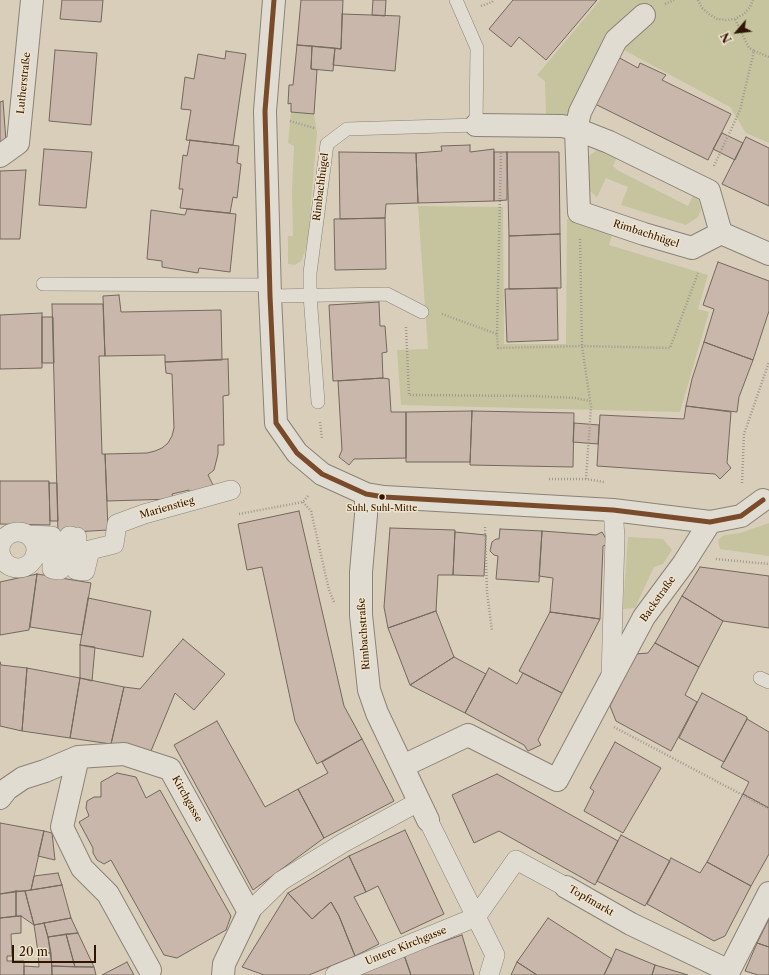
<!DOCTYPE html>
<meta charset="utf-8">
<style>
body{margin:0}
#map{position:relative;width:769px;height:975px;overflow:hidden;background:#d8ceba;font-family:"Libre Caslon Text",serif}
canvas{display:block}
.north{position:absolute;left:717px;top:12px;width:40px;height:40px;-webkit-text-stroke:3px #eee2ca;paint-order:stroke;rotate:242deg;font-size:11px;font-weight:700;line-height:16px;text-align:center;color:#2f1502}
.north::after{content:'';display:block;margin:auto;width:14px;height:18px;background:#2f1502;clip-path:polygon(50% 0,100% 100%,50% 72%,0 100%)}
.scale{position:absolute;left:12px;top:945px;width:84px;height:18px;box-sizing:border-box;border:2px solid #2f1502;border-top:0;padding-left:5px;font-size:12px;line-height:14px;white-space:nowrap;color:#2f1502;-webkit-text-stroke:3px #eee2ca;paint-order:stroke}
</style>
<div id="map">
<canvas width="769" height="975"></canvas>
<div class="north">N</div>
<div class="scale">20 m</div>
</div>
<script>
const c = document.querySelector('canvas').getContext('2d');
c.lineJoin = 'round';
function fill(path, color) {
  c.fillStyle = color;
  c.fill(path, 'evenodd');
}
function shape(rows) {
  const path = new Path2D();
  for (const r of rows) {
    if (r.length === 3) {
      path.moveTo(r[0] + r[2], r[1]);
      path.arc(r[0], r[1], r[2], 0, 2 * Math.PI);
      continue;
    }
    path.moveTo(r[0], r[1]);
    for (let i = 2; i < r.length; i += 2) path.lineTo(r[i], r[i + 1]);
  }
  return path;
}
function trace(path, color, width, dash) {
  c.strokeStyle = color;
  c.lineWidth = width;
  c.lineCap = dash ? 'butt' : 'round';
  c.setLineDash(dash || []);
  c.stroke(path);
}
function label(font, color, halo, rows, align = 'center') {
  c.font = font + ' "Libre Caslon Text",serif';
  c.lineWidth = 3;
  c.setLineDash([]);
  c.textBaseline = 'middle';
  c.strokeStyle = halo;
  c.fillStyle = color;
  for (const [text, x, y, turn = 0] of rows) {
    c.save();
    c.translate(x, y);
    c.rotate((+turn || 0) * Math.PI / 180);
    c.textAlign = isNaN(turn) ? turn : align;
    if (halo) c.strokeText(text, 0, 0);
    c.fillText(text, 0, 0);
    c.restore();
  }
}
const green = shape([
 [600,0,769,0,769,143,746,133,730,107,607,41,567,117,546,116,545,81,537,75],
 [291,112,314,114,317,133,308,238,305,251,301,261,295,265,288,264,288,236,293,236,292,191,294,146,288,143],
 [599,148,620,150,613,166,617,170,688,206,696,190,701,210,698,217,686,225,621,205,628,187,606,178,597,197,590,191,585,183,582,167,589,156],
 [418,206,503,207,504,344,566,344,567,219,614,228,609,245,708,275,698,309,709,312,680,412,401,405,397,350,428,349],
 [769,523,769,556,720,549,718,540,724,535,740,533],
 [628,537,663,539,672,550,663,564,654,567,635,608,623,609]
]);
const building = shape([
 [62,0,103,0,101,22,60,19,62,0],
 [301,0,343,0,341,49,297,45,301,0],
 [373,0,386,0,385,16,372,15,373,0],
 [513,0,597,0,546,60,519,37,511,47,489,29,513,0],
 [342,14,400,16,395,71,333,65,335,48,341,49,342,14],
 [297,45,312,46,311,69,317,70,314,114,291,112,291,103,288,104,289,85,293,85,297,45],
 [312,46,335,48,333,71,311,69,312,46],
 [55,50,97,53,91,125,49,121,55,50],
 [226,51,246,54,233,145,186,140,191,110,181,109,185,77,194,79,198,54,225,59,226,51],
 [616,56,638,68,640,63,666,75,662,80,731,114,708,160,593,103,616,56],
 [3,101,6,142,0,142,0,102,3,101],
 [722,133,743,143,735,160,713,149,722,133],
 [746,137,769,148,769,206,722,184,746,137],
 [190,140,239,146,237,163,241,164,237,198,233,197,230,213,180,208,183,189,179,189,183,155,187,156,190,140],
 [470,145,470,152,494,149,494,201,418,203,416,153,442,151,441,146,470,145],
 [44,149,92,152,86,208,39,205,44,149],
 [339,152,416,153,418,203,386,204,385,218,340,219,339,152],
 [494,152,507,152,507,200,494,201,494,152],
 [507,152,559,152,560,234,509,236,507,152],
 [26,170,20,239,0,239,0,171,26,170],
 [187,209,236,214,230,272,199,268,198,273,162,267,162,261,147,259,151,210,185,215,187,209],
 [385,218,386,269,335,270,334,219,385,218],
 [560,234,561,288,509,289,509,236,560,234],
 [718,262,769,281,769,311,753,360,704,342,714,309,703,305,718,262],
 [557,288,558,340,507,342,505,289,557,288],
 [119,295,121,312,221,310,222,360,165,362,165,355,105,356,103,296,119,295],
 [379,302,380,326,385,326,387,352,382,353,383,378,333,381,329,305,379,302],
 [52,304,103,304,105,356,99,356,102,454,105,454,108,530,58,533,52,304],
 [42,313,42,368,0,369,0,315,42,313],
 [42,317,53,317,54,363,42,363,42,317],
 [704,342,753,360,739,397,737,412,686,406,692,379,704,342],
 [228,359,229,395,223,396,224,445,218,445,218,454,214,470,208,475,213,485,191,495,189,490,172,494,173,499,107,501,105,454,147,453,155,451,162,448,168,443,172,436,174,428,172,374,166,373,165,362,228,359],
 [383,378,389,379,391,412,406,412,406,458,354,459,349,465,339,457,342,450,338,381,383,378],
 [686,406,731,412,727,463,731,468,720,479,715,474,597,466,600,415,684,419,686,406],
 [472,411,470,462,406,462,406,412,472,411],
 [472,411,574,413,573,467,470,465,472,411],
 [574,423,599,425,598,444,573,442,574,423],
 [0,481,49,481,50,525,0,524,0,481],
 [49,483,57,483,58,521,50,521,49,483],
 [299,511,344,706,362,739,317,764,295,721,262,567,247,570,238,524,299,511],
 [390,528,455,530,453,575,438,575,436,611,388,628,384,607,390,528],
 [500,529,542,531,539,582,496,579,498,556,494,555,490,551,492,542,496,539,499,539,500,529],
 [542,531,596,535,602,532,609,544,603,546,600,619,550,612,553,578,539,576,542,531],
 [455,532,486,535,484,576,453,575,455,532],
 [700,567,769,576,769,628,723,621,682,596,700,567],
 [37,574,91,583,82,635,30,627,37,574],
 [37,574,29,630,0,635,0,582,37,574],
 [682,596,723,621,699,667,655,643,682,596],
 [88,598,151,611,143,657,80,645,88,598],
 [436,611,454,657,410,685,388,628,436,611],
 [550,612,600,619,562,693,519,671,550,612],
 [183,639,225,674,194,710,175,693,151,751,111,744,124,687,140,689,183,639],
 [655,643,699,667,685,695,697,702,671,751,616,721,610,706,636,654,648,653,655,643],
 [80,645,95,647,92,681,80,678,80,645],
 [454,657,486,674,465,713,410,685,454,657],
 [0,662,1,665,27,668,22,731,0,726,0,662],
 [27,668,80,678,70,738,22,731,27,668],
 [489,668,517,684,523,673,562,693,538,740,541,745,528,751,524,745,465,713,489,668],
 [80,678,124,687,111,744,70,738,80,678],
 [702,693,747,717,747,719,724,762,679,738,702,693],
 [747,719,769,732,769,808,743,794,749,782,721,767,747,719],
 [217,721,265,807,298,789,324,838,253,890,174,745,217,721],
 [362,739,394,801,324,838,298,789,328,773,322,762,362,739],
 [615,742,661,768,623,833,584,811,594,791,590,788,615,742],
 [117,773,136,777,146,798,160,790,231,916,226,930,177,958,164,955,111,860,104,864,97,860,93,853,93,848,79,822,89,816,86,808,87,801,94,797,101,797,101,782,117,773],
 [497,774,618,841,595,885,499,831,474,843,452,795,497,774],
 [743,794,769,808,769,854,751,886,707,862,743,794],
 [0,823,44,831,31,890,0,894,0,823],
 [405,830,444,914,401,934,378,886,366,892,349,856,405,830],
 [44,831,52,833,55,860,38,856,44,831],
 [621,835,670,861,645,906,597,881,621,835],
 [349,856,366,892,354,897,379,944,355,956,339,916,331,902,312,919,288,893,349,856],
 [671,858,700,873,707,862,751,886,725,936,714,941,647,904,671,858],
 [58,873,62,885,31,890,34,876,58,873],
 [62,885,71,918,34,925,25,891,62,885],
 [16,891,16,916,0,918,0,894,16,891],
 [16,891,25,891,34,925,21,916,16,916,16,891],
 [288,893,312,919,331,902,339,916,355,956,309,975,264,975,242,967,288,893],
 [21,916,21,933,11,934,12,956,7,956,7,961,24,961,24,975,0,975,0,918,21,916],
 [71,918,78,933,48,937,44,923,71,918],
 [548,918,612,959,604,975,537,975,517,962,548,918],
 [769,919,769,947,757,943,769,919],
 [44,923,48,937,51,953,38,952,34,925,44,923],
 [78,933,94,967,75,967,66,934,78,933],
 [66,934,75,967,52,966,48,937,66,934],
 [462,935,474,975,411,975,404,955,462,935],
 [757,943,769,947,769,975,758,975,745,971,757,943],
 [616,949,655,965,652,975,604,975,616,949],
 [38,952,51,953,52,975,24,975,24,966,39,967,38,952],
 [404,955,411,975,354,975,404,955],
 [127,962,134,975,102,975,127,962],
 [517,962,537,975,511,975,517,962],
 [655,965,688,975,652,975,655,965],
 [52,966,94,967,96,975,52,975,52,966]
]);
const path = shape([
 [698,0,702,8,709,14,717,19,726,20,735,19,744,14,750,7,753,0],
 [665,4,674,0],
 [481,6,492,2,494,0],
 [754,51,769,57],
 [290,121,314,128],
 [714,166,740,110,754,51,749,48,735,19],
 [580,239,582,346,591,407,586,479],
 [442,314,497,334,498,348,582,346,670,348,698,273],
 [406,327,409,395,534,396,575,398,590,401],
 [497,334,501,151],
 [320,422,322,439],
 [549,479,586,479,604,482],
 [742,483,744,434,769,362],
 [303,502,311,511,329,590,334,602],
 [239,514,303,502,308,496],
 [485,527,487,592,492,631],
 [0,541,2,541],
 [716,559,769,564],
 [614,727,769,809]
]);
const service = shape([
 [43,284,270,285],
 [270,296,387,294,422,312],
 [318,402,310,295,310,273,327,144,347,129,476,125,477,48,456,0],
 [760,678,769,682]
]);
const pedestrian = shape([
 [18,550,18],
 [28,535,52,536,52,569,60,570,69,536,71,536],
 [77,537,76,570,85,571,90,550,114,544,117,524,144,514,231,490],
 [611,678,615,537,613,510],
 [428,820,495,955,489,975],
 [249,912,281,881,343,843,420,801],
 [335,975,476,917,516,860,566,887]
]);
const minor = shape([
 [274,0,265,111,270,296,276,423,297,453,322,474,366,494,384,497,613,510,710,522,741,516,763,500],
 [644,15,616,40,580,112,576,129,579,212,644,234,692,248,721,233],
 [476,125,562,126,576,129,609,142,709,191,721,233,769,254],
 [0,156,18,143,32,0],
 [366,494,366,515,361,572,361,615,369,690,377,713,428,820],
 [78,757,62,827,82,868,108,894,150,970],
 [403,766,468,735,557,780,644,617,684,563,710,522],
 [0,798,7,789,23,778,45,771,78,757,124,754,170,769,249,912,224,964,223,975],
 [566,887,631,924,729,971],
 [728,975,729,971,769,893]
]);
const bus1 = shape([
 [274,0,265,111,270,296,276,423],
 [276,423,297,453,322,474,366,494,384,497,613,510,710,522,741,516,763,500]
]);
const markers = [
 [382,497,3.5,"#2f1502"]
];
const busNames = [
 ["Suhl, Suhl-Mitte",382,508]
];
const streetNames = [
 ["Lutherstraße",24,83,-84],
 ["Rimbachhügel",321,187,-83],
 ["Rimbachhügel",646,234,18],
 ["Marienstieg",167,508,-16],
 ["Backstraße",658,599,-55],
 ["Rimbachstraße",364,634,-94],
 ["Kirchgasse",187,799,61],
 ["Topfmarkt",591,901,30],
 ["Untere Kirchgasse",406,946,-22]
];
fill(green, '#c5c49f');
fill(building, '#c8b7aa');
trace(building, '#73695d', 1);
trace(service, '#8c8275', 14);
trace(pedestrian, '#8c8275', 20);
trace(minor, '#8c8275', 24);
trace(path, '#9f988f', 2.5, [1, 2]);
trace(service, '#e0dcd2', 13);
trace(pedestrian, '#e0dcd2', 19);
trace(minor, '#e0dcd2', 22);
trace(bus1, '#7a4b2a', 5);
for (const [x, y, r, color] of markers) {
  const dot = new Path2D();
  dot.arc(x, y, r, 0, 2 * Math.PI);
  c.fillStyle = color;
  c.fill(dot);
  trace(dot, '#eee2ca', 1.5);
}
label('9px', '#2f1502', '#eee2ca', busNames);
label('10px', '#2f1502', '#eee2ca', streetNames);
</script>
